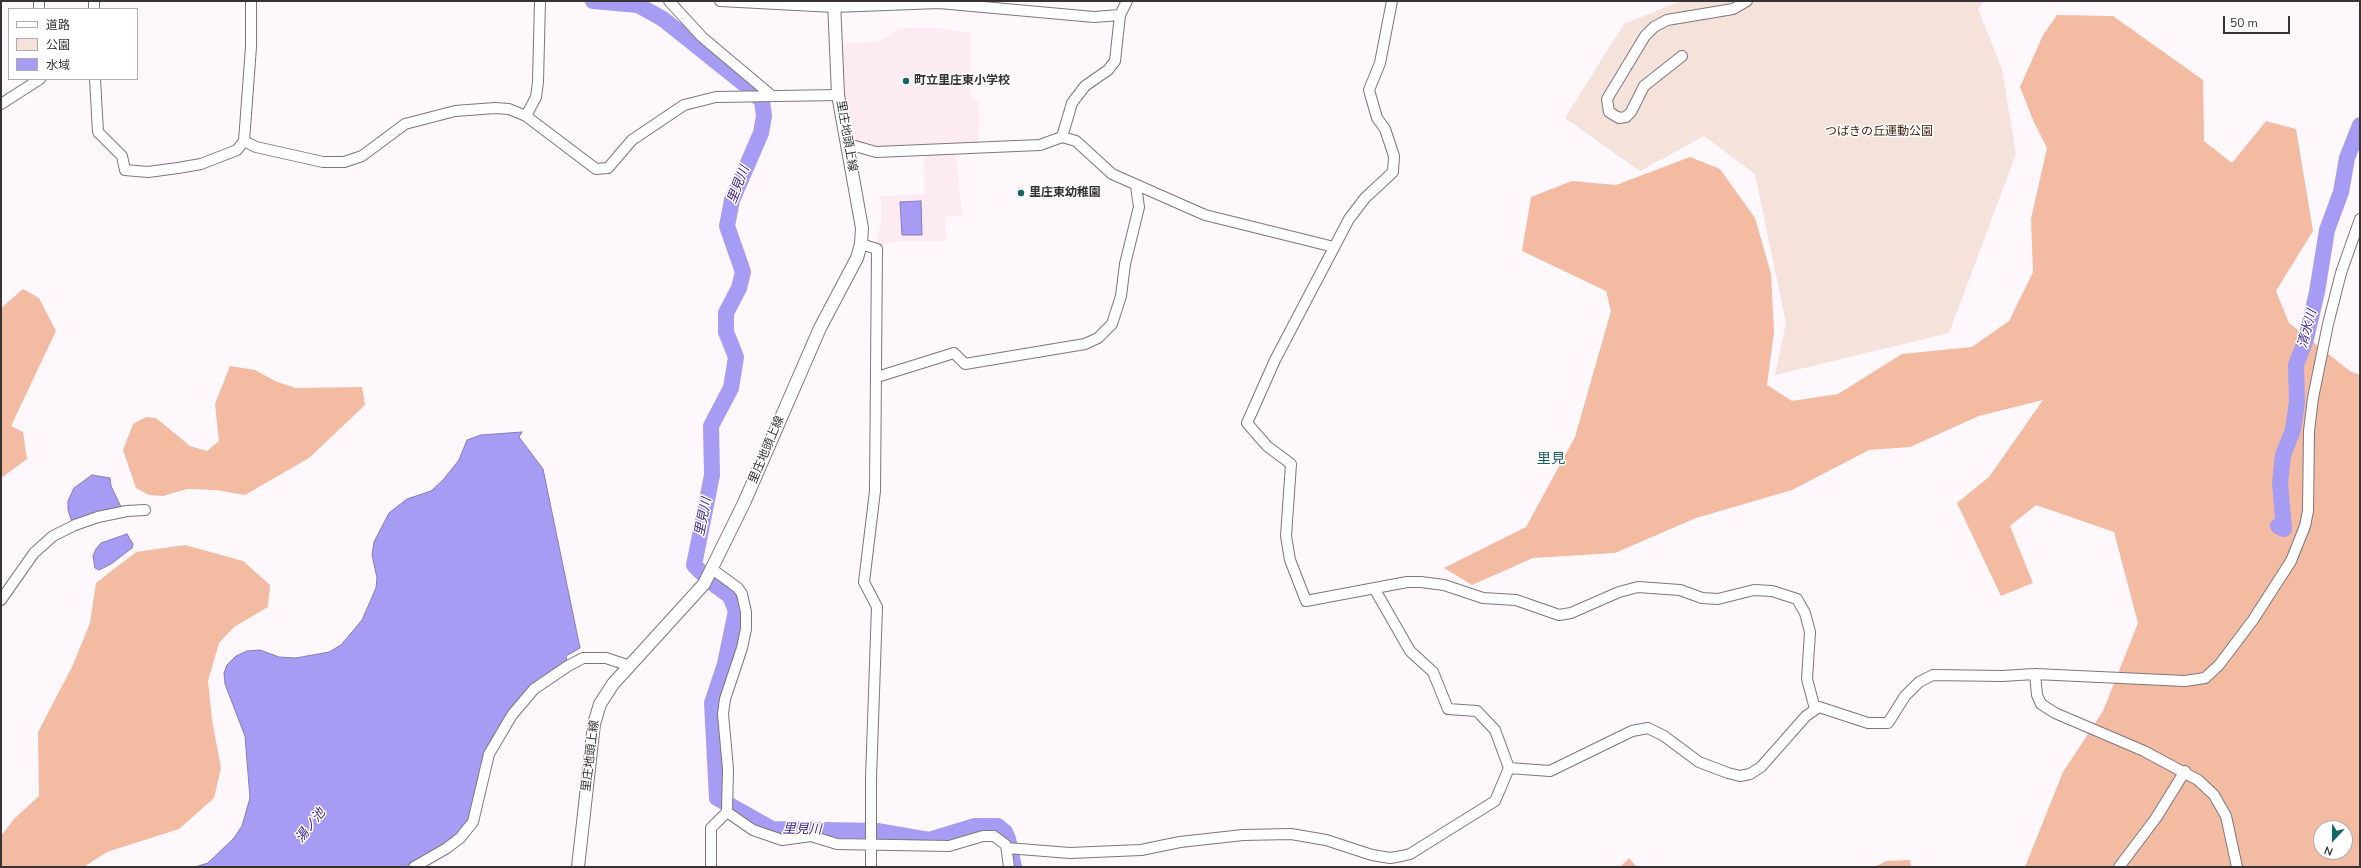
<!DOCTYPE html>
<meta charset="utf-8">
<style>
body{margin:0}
#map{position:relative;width:2361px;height:868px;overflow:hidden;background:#fef7fb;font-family:"Nunito Sans","Noto Sans JP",sans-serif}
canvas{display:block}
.frame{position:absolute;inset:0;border:2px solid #373335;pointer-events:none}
.legend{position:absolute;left:8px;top:8px;width:130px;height:72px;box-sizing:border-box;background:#fff;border:1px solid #afadae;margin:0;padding:5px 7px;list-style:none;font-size:12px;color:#373335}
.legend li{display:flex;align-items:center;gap:8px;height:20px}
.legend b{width:20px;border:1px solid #afadae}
.north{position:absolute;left:2313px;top:820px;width:40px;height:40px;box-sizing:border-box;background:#fff;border:1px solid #afadae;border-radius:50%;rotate:202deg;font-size:11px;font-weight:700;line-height:16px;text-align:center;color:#373335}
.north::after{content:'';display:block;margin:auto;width:14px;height:18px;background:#166569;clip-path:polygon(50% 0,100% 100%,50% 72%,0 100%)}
.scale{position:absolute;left:2223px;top:16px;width:67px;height:18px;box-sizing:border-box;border:2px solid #373335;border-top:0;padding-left:5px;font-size:12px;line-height:14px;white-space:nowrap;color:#373335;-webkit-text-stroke:3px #fff;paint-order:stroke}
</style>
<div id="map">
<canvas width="2361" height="868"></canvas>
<div class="frame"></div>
<ul class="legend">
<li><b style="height:5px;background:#fff"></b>道路</li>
<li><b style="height:11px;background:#f5e2da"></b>公園</li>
<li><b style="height:11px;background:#a69cf3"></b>水域</li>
</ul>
<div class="north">N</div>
<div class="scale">50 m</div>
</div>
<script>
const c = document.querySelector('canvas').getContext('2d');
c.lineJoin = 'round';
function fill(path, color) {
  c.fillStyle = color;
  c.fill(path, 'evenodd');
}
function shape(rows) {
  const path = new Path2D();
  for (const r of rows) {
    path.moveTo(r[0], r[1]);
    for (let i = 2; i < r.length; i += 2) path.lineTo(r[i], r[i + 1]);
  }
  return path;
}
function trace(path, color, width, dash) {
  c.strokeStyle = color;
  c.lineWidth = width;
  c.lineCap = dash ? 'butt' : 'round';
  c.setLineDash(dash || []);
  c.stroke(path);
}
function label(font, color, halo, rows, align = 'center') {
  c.font = font + ' "Nunito Sans","Noto Sans JP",sans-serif';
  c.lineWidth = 3;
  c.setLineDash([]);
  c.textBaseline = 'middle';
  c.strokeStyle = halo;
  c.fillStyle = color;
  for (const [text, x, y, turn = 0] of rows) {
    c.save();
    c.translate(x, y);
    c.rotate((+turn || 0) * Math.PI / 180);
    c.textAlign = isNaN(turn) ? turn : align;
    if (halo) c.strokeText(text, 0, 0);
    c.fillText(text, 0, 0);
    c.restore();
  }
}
const built = shape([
 [901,28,940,28,970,33,970,95,979,103,979,145,867,148,852,142,844,104,840,44,877,42],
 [956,151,962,215,945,217,946,241,895,241,880,245,875,243,881,224,881,196,925,194,924,152]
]);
const green = shape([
 [1681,1,1984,1,1978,9,2002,69,2016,154,1949,333,1775,375,1786,323,1755,174,1704,136,1640,171,1565,118,1624,24]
]);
const forest = shape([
 [2057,15,2113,16,2203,80,2204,141,2232,163,2266,121,2296,129,2313,231,2276,291,2289,323,2350,371,2360,375,2360,867,2025,867,2063,772,2103,711,2138,623,2114,532,2036,505,2010,526,2033,583,2001,596,1957,503,1989,477,2043,400,1979,416,1910,447,1869,450,1792,490,1696,518,1615,553,1533,558,1472,585,1444,568,1526,527,1575,437,1611,311,1606,291,1522,251,1531,197,1572,181,1616,185,1690,157,1720,169,1755,218,1771,274,1774,332,1767,385,1792,401,1838,394,1902,354,1972,347,2009,321,2033,272,2031,219,2047,148,2033,120,2020,87,2043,35],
 [2321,828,2345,828,2345,852,2321,852],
 [23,289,39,298,56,331,11,426,23,432,27,459,1,478,1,308],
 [230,366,255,370,277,382,296,388,362,387,365,405,309,458,245,495,216,490,187,489,163,496,149,495,136,488,123,450,133,424,146,417,156,418,190,446,207,451,219,441,215,404],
 [185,545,243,561,270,585,268,607,234,627,219,643,208,681,212,720,221,768,214,798,179,829,107,852,85,866,1,867,1,836,14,819,39,796,38,732,72,667,90,623,96,583,136,552],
 [1629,858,1637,867,1620,867],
 [1910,860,1911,867,1875,867,1886,861]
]);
const water = shape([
 [921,201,922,235,902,235,900,202,921,201],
 [522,432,519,437,543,469,580,648,566,656,567,661,558,666,559,670,504,721,492,737,483,755,474,809,471,809,468,819,456,839,406,867,195,867,208,863,234,838,242,826,250,798,245,736,225,684,224,673,227,665,236,656,247,651,260,650,279,657,296,658,329,652,341,645,362,620,376,588,377,578,372,555,374,542,389,513,407,499,431,491,443,480,459,460,467,440,481,435,522,432],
 [92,475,110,478,111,486,121,507,103,511,73,525,68,510,68,501,74,488,92,475],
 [127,534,133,544,132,548,111,564,99,570,95,568,93,556,96,549,101,543,127,534]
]);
const river = shape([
 [593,1,638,5,663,19,748,87,762,101,764,116,761,133,732,200,727,226,743,272,739,288,726,313,726,332,736,357,731,388,711,426,712,475,694,565,711,582,730,596,736,611,725,664,712,703,717,798,772,829,877,831,929,840,975,826,998,826,1005,832,1008,839,1014,867],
 [2278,526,2284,529,2280,483,2283,455,2293,430,2297,402,2296,365,2306,339,2317,292,2327,230,2341,192,2347,158,2360,125]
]);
const minor = shape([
 [39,1,39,9],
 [669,1,702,37,771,95],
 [720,1,834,7,939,3,1094,17,1120,15],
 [1392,1,1380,63,1369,90,1377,118,1385,129,1394,156,1393,172,1365,198,1349,219,1275,360,1247,423,1267,446,1291,464,1286,536,1290,560,1306,601,1407,582,1421,582,1444,585,1483,598,1516,600,1559,615,1571,613,1619,592,1638,587,1680,590,1702,598,1718,599,1754,590,1772,591,1797,599,1805,613,1810,632,1807,679,1815,709],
 [94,9,94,1],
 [1682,56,1644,86,1631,112,1626,117,1619,118,1609,112,1607,99,1645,36,1654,27,1667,20,1733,9,1747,1],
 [95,79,98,132,122,156,125,170,148,172,178,168,201,164,237,150,244,141,251,47,251,1],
 [1,104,40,79],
 [526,116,536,97,538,82,540,1],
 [1062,137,1072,103,1085,86,1108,70,1115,61,1120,15,1127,1],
 [244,141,256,147,323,162,344,162,362,156,405,124,455,111,495,108,509,109,526,116,596,169,608,168,632,140,684,105,716,97,838,95],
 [848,144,876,152,1040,145,1062,137,1076,141,1112,174,1205,215,1334,247],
 [861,244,877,249,875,491,864,582,877,607,871,778,871,867],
 [877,377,954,353,965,364,1085,344,1098,338,1112,324,1121,296,1125,264,1139,207,1136,186],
 [1374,588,1410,651,1433,672,1448,709,1477,711,1495,730,1509,768],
 [1,600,34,553,53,536,75,525,98,517,127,511,145,510],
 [2035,674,2037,695,2041,704,2055,713,2144,751,2198,780,2214,795,2226,816,2237,867],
 [727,812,753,830,782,840,811,836,837,844,949,846,983,836,994,836,1006,845,1009,867],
 [1007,848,1070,853,1141,850,1180,842,1243,835,1291,834,1326,840,1372,855,1390,858,1402,856,1410,854,1495,801,1509,768,1550,771,1632,731,1648,728,1664,736,1699,762,1728,773,1740,776,1750,774,1761,767,1806,716,1819,707,1868,723,1888,723,1905,696,1919,682,1933,675,2002,676,2035,674,2185,681,2205,678,2219,665,2253,620,2291,561,2305,526,2308,511,2309,431,2313,398,2328,324,2341,273,2360,219],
 [414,867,447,848,460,838,473,822,489,754,512,715,534,689,568,666,583,658,606,658,630,666],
 [711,867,711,828,727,812,728,769,723,714,725,699,742,648,746,629,746,612,742,594,738,588,712,569],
 [2119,867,2156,818,2185,771]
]);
const major = shape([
 [578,867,594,724,600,704,613,684,704,584,744,503,820,328,857,258,861,244,862,228,838,95,834,1]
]);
const markers = [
 [906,81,4,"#166569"],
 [1021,193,4,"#166569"]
];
const poiNames = [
 ["町立里庄東小学校",914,81],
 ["里庄東幼稚園",1029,193]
];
const parkNames = [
 ["つばきの丘運動公園",1879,132]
];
const streetNames = [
 ["里庄地頭上線",846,136,80],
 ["里庄地頭上線",767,450,-67],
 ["里庄地頭上線",591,756,-83]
];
const waterNames = [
 ["里見川",739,185,-69],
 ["清水川",2308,329,-75],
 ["里見川",704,517,-79],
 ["湯ノ池",311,826,-52],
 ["里見川",802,830,1]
];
const quarterNames = [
 ["里見",1551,460]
];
fill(built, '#fcebf3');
fill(green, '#f5e2da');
fill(forest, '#f3bba1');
fill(water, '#a69cf3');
trace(water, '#857cba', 1);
trace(river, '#a69cf3', 16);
trace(minor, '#7e767a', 12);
trace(major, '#7e767a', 14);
trace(minor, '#fff', 10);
trace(major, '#fff', 12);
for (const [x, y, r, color] of markers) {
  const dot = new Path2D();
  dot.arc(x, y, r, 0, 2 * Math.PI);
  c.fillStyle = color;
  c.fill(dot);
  trace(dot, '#fff', 1.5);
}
label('bold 12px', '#373335', '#fff', poiNames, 'left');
label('12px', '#421f0d', '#fff', parkNames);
label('12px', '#373335', '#fff', streetNames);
label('italic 13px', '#402689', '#fff', waterNames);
label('14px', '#205b5e', '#fff', quarterNames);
</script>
